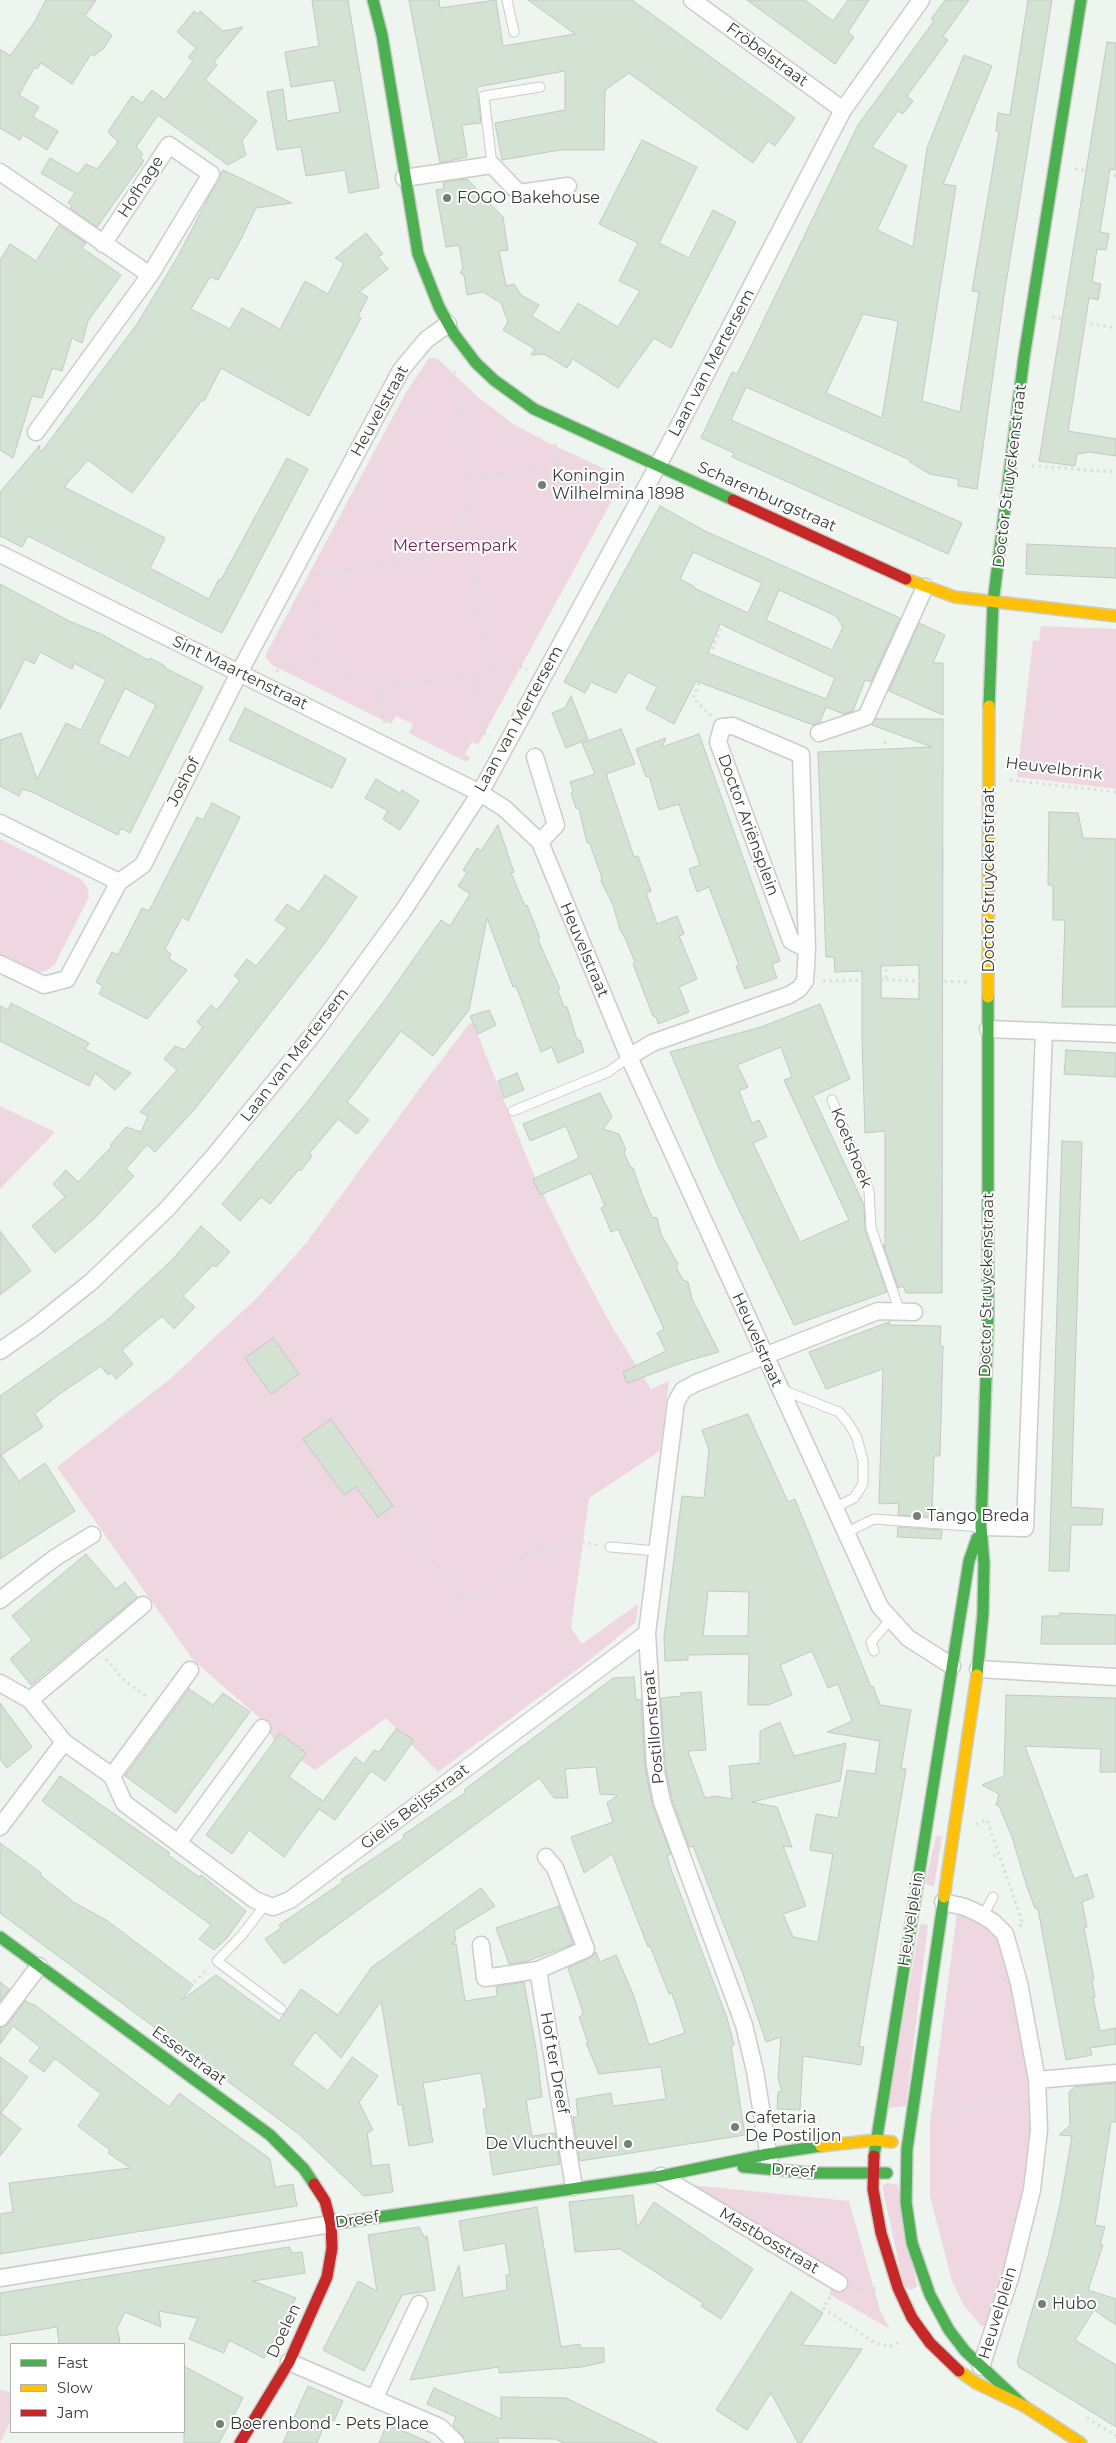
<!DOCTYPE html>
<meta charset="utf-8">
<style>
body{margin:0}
#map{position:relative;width:1116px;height:2443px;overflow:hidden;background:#eef4ee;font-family:Montserrat,sans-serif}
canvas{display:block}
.legend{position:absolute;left:10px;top:2343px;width:175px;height:90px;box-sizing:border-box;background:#fff;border:1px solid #b0b1b0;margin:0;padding:6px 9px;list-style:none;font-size:15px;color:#393d39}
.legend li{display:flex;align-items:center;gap:10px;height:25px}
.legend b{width:25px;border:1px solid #b0b1b0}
</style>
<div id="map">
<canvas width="1116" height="2443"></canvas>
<ul class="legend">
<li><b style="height:6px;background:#4caf50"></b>Fast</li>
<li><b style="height:6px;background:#ffc107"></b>Slow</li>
<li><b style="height:6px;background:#c62828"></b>Jam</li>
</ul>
</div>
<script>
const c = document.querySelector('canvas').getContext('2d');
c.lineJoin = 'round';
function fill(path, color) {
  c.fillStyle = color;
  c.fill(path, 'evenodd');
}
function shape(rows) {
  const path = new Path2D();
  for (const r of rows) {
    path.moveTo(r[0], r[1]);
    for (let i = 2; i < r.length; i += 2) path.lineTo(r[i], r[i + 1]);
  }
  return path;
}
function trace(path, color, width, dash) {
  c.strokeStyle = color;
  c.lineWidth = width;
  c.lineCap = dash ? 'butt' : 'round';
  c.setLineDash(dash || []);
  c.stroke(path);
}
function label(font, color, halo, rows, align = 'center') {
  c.font = font + ' Montserrat,sans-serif';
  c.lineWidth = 4;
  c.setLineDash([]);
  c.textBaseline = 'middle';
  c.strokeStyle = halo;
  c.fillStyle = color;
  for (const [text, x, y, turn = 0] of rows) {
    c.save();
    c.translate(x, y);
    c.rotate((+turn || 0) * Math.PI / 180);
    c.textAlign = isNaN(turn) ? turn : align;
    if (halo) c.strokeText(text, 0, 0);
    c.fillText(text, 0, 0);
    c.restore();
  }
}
const green = shape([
 [429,358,438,359,478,397,513,424,551,444,620,476,622,482,478,745,472,742,465,754,470,758,467,762,409,733,413,724,396,716,391,724,272,665,266,658,266,654,405,394],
 [1041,626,1116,629,1116,789,1017,777,1033,640,1039,641],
 [0,839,82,880,87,887,89,897,55,964,46,971,37,973,0,955],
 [473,1023,534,1175,574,1256,611,1325,651,1389,669,1381,660,1451,589,1498,571,1628,582,1644,638,1604,636,1622,591,1659,438,1772,386,1718,315,1770,276,1743,262,1720,193,1660,57,1467,170,1379,258,1297,307,1242,423,1084,469,1024],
 [0,1106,55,1132,0,1189],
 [936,1836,942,1837,934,1886,931,1886,925,1883],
 [957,1912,997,1933,1027,2043,1034,2128,1030,2174,1017,2231,987,2324,982,2327,963,2304,952,2281,930,2196,930,2122],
 [923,1924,928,1925,906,2106,887,2108,920,1925],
 [887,2183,898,2185,917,2287,911,2290,904,2286,882,2186],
 [691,2185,849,2201,880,2310,890,2329,829,2294,841,2276],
 [0,2390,11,2392,11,2420,0,2443]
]);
const building = shape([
 [46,0,96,0,85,16,112,35,104,48,94,56,91,54,72,84,41,63,37,69,35,67,19,95,39,107,33,117,58,131,47,150,23,135,20,140,0,128,0,49,10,56,35,21,46,0],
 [312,0,348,0,379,188,349,193,345,170,306,176,301,147,277,150,267,92,283,89,287,121,340,112,334,80,291,87,285,52,319,46,312,0],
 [409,0,439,0,440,8,496,0,503,46,575,34,528,0,632,0,795,118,775,146,768,141,753,163,629,73,605,90,604,150,560,150,502,160,495,123,565,110,565,71,477,87,481,123,462,125,467,157,440,163,409,0],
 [747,0,805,0,833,21,848,0,869,0,848,32,854,37,835,64,747,0],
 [945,0,969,0,943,36,948,40,907,96,913,101,903,114,898,111,872,147,907,166,877,230,913,247,927,148,964,55,992,66,943,184,956,186,922,401,960,412,979,292,972,291,999,132,996,131,998,113,1010,115,1028,0,1052,0,1004,296,977,489,958,486,958,479,930,474,910,462,910,460,746,387,731,420,962,523,948,554,732,457,734,453,701,438,732,372,737,374,752,344,858,125,934,21,931,19,945,0],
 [863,314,898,321,882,418,826,393,863,314],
 [194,11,198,14,200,11,223,31,243,27,214,62,217,65,205,80,257,121,242,141,246,155,228,165,158,115,136,147,143,154,140,157,144,161,97,227,70,208,72,206,68,203,75,193,41,173,50,158,78,174,86,164,97,169,118,142,108,132,132,96,142,103,152,90,165,100,193,61,188,57,196,48,177,32,194,11],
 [1107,42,1116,43,1116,170,1110,169,1100,232,1109,234,1106,250,1097,249,1092,282,1101,284,1098,300,1089,298,1068,431,1116,439,1116,456,1090,452,1077,454,1075,466,1039,461,1107,42],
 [642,140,697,167,659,243,689,258,713,210,736,222,671,348,654,338,618,388,573,359,567,368,544,354,531,355,535,349,503,330,508,322,501,303,483,292,467,295,464,275,460,273,463,268,459,245,446,247,436,190,444,189,443,182,467,179,503,217,508,250,499,251,506,286,514,284,521,295,539,305,532,316,559,333,578,303,618,327,640,291,619,281,638,243,599,224,642,140],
 [223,170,292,203,256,208,239,243,218,280,210,277,191,309,230,329,242,308,280,329,305,281,328,294,344,263,335,258,366,233,383,254,378,257,388,269,359,292,368,297,358,316,361,318,309,416,221,368,204,401,202,400,132,493,88,460,64,487,165,538,150,568,209,599,219,579,221,580,287,458,308,469,222,633,28,536,22,547,0,536,0,492,40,445,39,449,42,451,137,324,177,258,223,170],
 [59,225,86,243,82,248,121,275,88,321,82,343,72,338,62,371,52,368,42,398,32,396,13,458,0,450,0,260,10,244,36,261,59,225],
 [660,506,705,531,900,618,871,682,865,680,853,711,844,714,826,707,820,722,813,725,696,681,674,724,646,709,657,687,628,672,616,693,591,682,585,693,564,682,660,506],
 [693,552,762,583,748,613,694,588,695,587,680,579,693,552],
 [779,590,836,616,843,627,832,650,766,620,779,590],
 [720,624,835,678,826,699,708,653,720,624],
 [1027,544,1116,548,1116,578,1026,574,1027,544],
 [0,584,69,621,101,634,148,660,150,658,165,666,165,668,203,687,130,833,121,828,118,835,32,792,22,789,19,796,0,786,0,740,21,733,37,779,66,723,81,730,106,680,74,663,72,669,40,652,34,664,25,659,0,709,0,584],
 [125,688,156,705,129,758,98,743,125,688],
 [919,623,945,635,933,663,943,663,943,715,889,691,919,623],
 [571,696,588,739,566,748,552,713,565,708,571,696],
 [245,708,346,759,332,788,229,740,245,708],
 [876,719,943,719,942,1293,906,1293,903,1286,898,1288,883,1244,885,1248,885,1131,865,1133,862,1040,862,971,835,972,834,957,826,957,818,752,932,747,872,725,876,719],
 [919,965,919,999,881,998,881,966,919,965],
 [621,729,635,764,606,774,634,857,638,856,651,891,646,893,657,924,677,916,684,934,679,936,697,979,679,987,689,1012,658,1024,656,1017,653,1016,633,964,635,962,625,938,620,929,613,905,601,881,602,878,590,844,587,843,579,809,576,808,571,793,573,791,570,782,595,774,582,743,621,729],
 [699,734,780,961,772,964,777,978,745,989,736,966,739,965,709,887,697,892,689,869,700,865,679,804,659,810,649,776,646,777,636,749,666,738,662,747,699,734],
 [376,779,400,793,402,790,419,801,400,830,383,819,388,811,365,798,376,779],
 [212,803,240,817,188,921,182,917,165,949,171,954,169,959,187,970,147,1019,99,994,103,986,96,982,112,952,118,955,142,908,149,911,197,817,203,820,212,803],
 [1049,812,1078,813,1083,838,1116,839,1116,1007,1062,1007,1065,920,1053,920,1053,885,1048,885,1049,812],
 [498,825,514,872,511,873,525,906,527,905,540,938,538,940,560,989,558,991,564,1007,567,1007,577,1040,580,1040,584,1052,558,1063,552,1047,541,1052,516,986,513,987,487,918,469,1010,436,1052,433,1056,401,1031,347,1102,369,1120,357,1134,338,1119,309,1154,312,1156,301,1171,299,1169,270,1204,261,1197,240,1221,222,1204,308,1101,384,1001,441,920,450,926,470,894,458,886,467,873,463,870,477,848,481,851,498,825],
 [325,875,357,897,324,944,194,1110,155,1152,147,1145,126,1169,134,1176,94,1219,55,1253,32,1226,65,1197,53,1184,66,1170,78,1182,112,1146,110,1145,126,1127,141,1132,148,1116,140,1112,177,1070,164,1059,175,1046,185,1050,203,1027,197,1022,211,1005,217,1010,240,980,234,976,247,959,256,966,287,928,275,920,287,904,299,912,325,875],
 [11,1003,89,1043,85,1049,131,1073,115,1090,95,1073,89,1086,0,1041,0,1006,8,1010,11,1003],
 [820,1004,850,1079,813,1096,864,1205,865,1230,887,1292,794,1325,718,1166,670,1052,761,1027,820,1004],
 [781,1047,792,1077,784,1080,849,1220,800,1242,753,1143,767,1137,759,1120,752,1123,739,1091,748,1087,737,1065,781,1047],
 [489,1010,496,1025,478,1034,470,1016,489,1010],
 [1066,1050,1116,1053,1116,1077,1064,1074,1066,1050],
 [517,1073,524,1090,504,1098,498,1081,517,1073],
 [600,1093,612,1117,603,1129,619,1134,626,1150,624,1152,630,1167,633,1168,643,1197,652,1217,657,1218,661,1234,678,1264,676,1267,683,1280,688,1282,692,1299,719,1352,687,1361,627,1383,623,1372,666,1351,657,1333,664,1329,618,1229,611,1232,601,1208,605,1206,591,1173,540,1195,533,1179,579,1158,566,1126,530,1141,523,1124,600,1093],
 [1062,1141,1082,1142,1071,1507,1103,1509,1102,1525,1071,1525,1069,1571,1049,1571,1062,1141],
 [201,1226,230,1252,216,1267,213,1265,183,1296,195,1307,174,1329,162,1316,122,1350,133,1364,116,1379,111,1373,108,1375,101,1366,58,1395,35,1414,43,1427,1,1455,19,1481,45,1463,75,1511,0,1559,0,1396,105,1322,173,1259,201,1226],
 [0,1231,31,1271,0,1295,0,1231],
 [889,1322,890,1325,941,1326,940,1346,943,1346,940,1456,934,1456,932,1510,943,1510,942,1518,898,1515,899,1503,879,1504,883,1369,826,1389,809,1352,889,1322],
 [273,1338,299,1374,271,1394,245,1358,273,1338],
 [748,1414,788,1502,795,1499,871,1687,873,1686,880,1705,911,1710,901,1768,906,1769,859,2046,864,2047,861,2065,803,2056,800,2110,777,2109,778,2092,782,2091,778,2079,781,2037,766,2042,743,1974,693,1846,689,1847,672,1799,665,1765,661,1698,681,1696,681,1693,701,1692,706,1750,688,1751,705,1798,715,1796,732,1799,729,1766,760,1763,760,1731,780,1722,794,1756,846,1743,840,1781,752,1802,777,1807,792,1847,783,1846,806,1906,783,1914,793,1937,818,1942,833,1854,810,1850,816,1814,838,1818,847,1770,875,1774,880,1741,827,1732,852,1721,838,1684,828,1688,812,1651,780,1665,792,1695,768,1705,748,1705,749,1654,688,1655,688,1660,665,1661,664,1637,682,1496,704,1498,709,1450,702,1430,748,1414],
 [708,1591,749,1592,748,1636,703,1636,708,1591],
 [331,1419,393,1506,378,1517,356,1487,344,1495,303,1439,331,1419],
 [898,1527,942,1530,941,1539,897,1537,898,1527],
 [86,1554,116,1589,125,1582,137,1597,31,1685,10,1659,32,1640,12,1616,86,1554],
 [1060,1613,1116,1615,1116,1644,1041,1644,1042,1616,1060,1616,1060,1613],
 [634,1677,636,1700,641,1700,645,1767,652,1804,671,1854,667,1856,672,1872,727,2018,734,2045,731,2046,745,2135,580,2161,573,2117,578,2117,576,2099,611,2093,613,2106,666,2099,661,2067,599,2074,586,2043,588,2043,579,2017,583,2015,581,2006,568,1968,590,1958,596,1952,600,1962,616,1955,633,1994,649,2045,685,2033,672,1993,669,1994,650,1946,648,1947,612,1854,584,1873,571,1837,613,1822,607,1803,618,1795,600,1794,596,1767,565,1769,568,1798,554,1798,539,1778,284,1964,265,1939,281,1928,279,1925,343,1882,341,1880,404,1838,403,1835,466,1792,464,1790,613,1678,634,1677],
 [189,1689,213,1705,223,1693,250,1712,176,1813,125,1776,189,1689],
 [1006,1695,1116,1698,1116,1772,1100,1772,1101,1749,1025,1746,1074,1879,1087,1874,1094,1897,1082,1902,1087,1927,1084,1928,1094,1979,1092,1980,1095,1997,1093,1997,1100,2031,1116,2028,1116,2044,1090,2048,1092,2055,1066,2060,1038,1909,1035,1908,1027,1887,1012,1837,999,1806,996,1805,999,1794,982,1785,1004,1776,1006,1695],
 [0,1703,32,1747,7,1768,0,1759,0,1703],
 [396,1729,414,1740,385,1781,371,1771,335,1820,319,1809,284,1857,249,1830,232,1854,206,1835,280,1733,306,1753,289,1777,323,1801,355,1757,364,1764,374,1750,379,1752,396,1729],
 [60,1776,170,1853,168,1855,199,1877,201,1875,246,1911,227,1938,214,1950,199,1939,211,1925,42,1801,60,1776],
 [0,1843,41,1873,40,1875,75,1903,106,1920,193,1985,182,2000,216,1975,279,2021,301,1989,338,2015,372,1967,481,1888,495,1906,454,1931,456,1941,451,1944,456,1944,465,2001,497,1996,496,1987,524,1982,537,2055,542,2097,526,2100,532,2136,555,2133,560,2164,493,2175,483,2109,487,2109,481,2073,423,2083,433,2142,409,2146,402,2104,398,2105,381,2001,341,2058,315,2032,292,2064,328,2091,352,2057,378,2076,359,2102,373,2130,367,2133,372,2166,389,2164,393,2192,364,2196,299,2134,0,1913,0,1843],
 [559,1906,573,1944,525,1962,509,1964,496,1928,559,1906],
 [0,1982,9,1989,0,2001,0,1982],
 [25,2001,36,2006,169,2107,179,2093,270,2159,275,2187,293,2184,297,2206,0,2254,0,2214,13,2212,9,2183,130,2168,108,2153,110,2150,78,2126,101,2094,57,2060,54,2059,44,2072,29,2061,40,2047,13,2026,0,2044,0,2028,8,2024,25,2001],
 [0,2057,28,2077,1,2113,21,2129,0,2156,0,2057],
 [1116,2083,1116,2122,1111,2122,1095,2225,1105,2227,1100,2244,1103,2245,1088,2290,1116,2299,1116,2325,1094,2310,1075,2340,1116,2365,1116,2427,1019,2367,1017,2362,1048,2256,1060,2205,1072,2136,1059,2135,1070,2125,1069,2092,1074,2087,1116,2083],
 [633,2195,637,2228,654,2202,753,2269,721,2319,701,2306,703,2303,620,2249,575,2252,569,2202,633,2195],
 [537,2207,561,2347,580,2344,580,2348,604,2348,604,2362,582,2367,499,2373,499,2367,410,2380,459,2265,463,2298,507,2290,506,2275,510,2275,505,2243,464,2251,459,2221,537,2207],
 [419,2227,424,2237,427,2236,435,2290,402,2295,364,2371,323,2350,358,2281,377,2291,368,2235,419,2227],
 [289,2247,292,2253,302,2252,305,2273,253,2281,296,2298,264,2358,229,2340,224,2353,189,2339,198,2318,159,2311,161,2327,125,2312,116,2330,118,2331,120,2344,59,2344,57,2327,0,2336,0,2293,289,2247],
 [791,2292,823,2313,802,2345,862,2349,801,2443,798,2443,771,2393,747,2430,716,2410,791,2292],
 [184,2366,243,2398,219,2443,184,2443,184,2366],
 [308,2386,343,2401,334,2421,331,2420,327,2427,324,2426,317,2443,283,2443,308,2386],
 [434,2388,501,2419,501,2397,566,2398,658,2443,564,2443,555,2439,497,2438,499,2443,466,2443,463,2436,453,2425,456,2417,427,2404,434,2388],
 [387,2424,431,2443,379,2443,387,2424]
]);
const path = shape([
 [1075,169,1116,176],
 [1052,317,1116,328],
 [456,371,453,374,471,476,463,521,490,672],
 [555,444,562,498,617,491,621,494],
 [1032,466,1116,472],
 [470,479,557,465],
 [358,490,377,500],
 [311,575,390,564,468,547],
 [309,581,323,658,327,664,378,689,521,667,527,670],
 [277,672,278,668,323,658],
 [475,674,485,733,490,736],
 [378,689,384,721,383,724],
 [711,716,693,698,726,615,867,676],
 [1010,780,1116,792],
 [886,980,968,982],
 [823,981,886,980,885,739],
 [399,1514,457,1594,471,1596,529,1553,569,1540,598,1545],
 [106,1659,125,1681,147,1697],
 [976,1824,987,1820,1023,1924,1019,1926],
 [993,1856,999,1855],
 [159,2029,193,1983,207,1970],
 [933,2111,1022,2101],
 [855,2291,876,2288],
 [830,2297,823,2308,875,2343,891,2346,902,2341],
 [1087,2418,1116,2436]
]);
const lane = shape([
 [507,0,514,32],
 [492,165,484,96,540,87],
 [832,1100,869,1191,871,1228,900,1312],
 [513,1111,608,1072,629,1057],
 [780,1389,839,1412,849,1424,857,1438,863,1461,863,1484,854,1498,834,1508],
 [845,1533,874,1519,981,1527],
 [610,1547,658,1551],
 [874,1651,871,1642,891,1619],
 [265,1905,242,1935,217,1961,281,2009],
 [983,1916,993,1897]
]);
const street = shape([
 [692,0,843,110],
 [0,172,150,275],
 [404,178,492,165,519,193,568,186],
 [36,432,150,275,211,174,169,145,103,244],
 [0,554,480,793,504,808,540,842,629,1057,880,1607,908,1638,952,1666],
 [819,733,866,717,925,587],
 [535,757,556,825,540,842],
 [0,823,119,882],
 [0,964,44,985,67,979,119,882,143,865,239,673,401,370,426,340,448,324],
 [988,1029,1116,1034],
 [629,1057,652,1043,789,995,799,989,805,981,807,949,801,755,733,726,722,727,718,742,791,941,807,949],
 [0,1351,36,1326,91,1282,167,1209,213,1157,315,1032,403,911,480,793,670,443,843,110,921,0],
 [981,1527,1025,1528,1044,1031],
 [0,1600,56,1557,92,1535],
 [978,1669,1116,1677],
 [0,1683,30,1700,64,1742,112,1776,124,1803,255,1900,273,1907,290,1900,647,1633],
 [30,1700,143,1605],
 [112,1776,190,1670],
 [0,1827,64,1742],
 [178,1843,262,1728],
 [943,1902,965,1907,978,1913,993,1922,1005,1934,1019,1983,1037,2080,1039,2130,1032,2190,1011,2275,981,2367],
 [481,1945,485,1978,538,1970,586,1949,555,1868,546,1857],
 [538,1970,574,2187],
 [0,2018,39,1966],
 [1037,2080,1116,2073],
 [770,2164,755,2071,744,2025,662,1802,655,1766,647,1633,676,1402,683,1390,696,1383,878,1311,914,1312],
 [661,2176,839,2283],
 [0,2278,331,2224],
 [289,2362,440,2427,456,2443],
 [374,2399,419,2304]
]);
const fast = shape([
 [373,0,382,35,418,254,439,307,454,334,476,363,494,380,534,409,733,500],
 [989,706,993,603,1024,357,1081,0],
 [977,1675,983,1614,984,1563,981,1527,988,1317,988,997],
 [944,1897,907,2149,906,2202,912,2243,930,2295,949,2330,965,2351,1024,2406],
 [0,1937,270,2135,304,2169,314,2184],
 [874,2156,969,1561,977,1538],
 [743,2167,813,2173,887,2173],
 [331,2224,661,2176,768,2154,821,2146]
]);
const slow = shape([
 [906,579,955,597,1116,616],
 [988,997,989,706],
 [944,1897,977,1675],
 [821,2146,876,2140,892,2142],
 [959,2371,976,2383,1024,2406,1081,2443]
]);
const jam = shape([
 [733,500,906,579],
 [874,2156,873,2189,881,2233,898,2288,912,2318,930,2343,959,2371],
 [240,2443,289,2362,327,2277,332,2248,331,2224,325,2201,314,2184]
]);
const markers = [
 [447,198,5,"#787d78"],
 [542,485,5,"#787d78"],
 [917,1516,5,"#787d78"],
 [735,2127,5,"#787d78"],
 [628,2144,5,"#787d78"],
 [1042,2304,5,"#787d78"],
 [220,2424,5,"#787d78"]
];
const streetNames = [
 ["Fröbelstraat",767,55,36],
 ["Hofhage",141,187,-57],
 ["Laan van Mertersem",712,363,-62],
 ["Heuvelstraat",380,411,-61],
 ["Doctor Struyckenstraat",1010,476,-83],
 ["Scharenburgstraat",767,497,24],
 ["Sint Maartenstraat",240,673,26],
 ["Laan van Mertersem",519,719,-61],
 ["Heuvelbrink",1054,769,7],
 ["Joshof",184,782,-63],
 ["Doctor Ariënsplein",748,825,70],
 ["Doctor Struyckenstraat",989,880,-90],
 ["Heuvelstraat",584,950,67],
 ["Laan van Mertersem",295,1055,-52],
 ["Koetshoek",851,1148,68],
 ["Doctor Struyckenstraat",987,1285,-89],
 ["Heuvelstraat",757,1340,66],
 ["Postillonstraat",654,1727,-95],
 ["Gielis Beijsstraat",415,1807,-37],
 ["Heuvelplein",911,1919,-81],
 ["Esserstraat",189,2056,36],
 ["Hof ter Dreef",554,2063,80],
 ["Dreef",793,2171,4],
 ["Dreef",357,2220,-8],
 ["Mastbosstraat",769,2241,31],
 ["Heuvelplein",998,2313,-73],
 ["Doelen",284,2331,-65]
];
const poiNames = [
 ["FOGO Bakehouse",457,198],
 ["Koningin",552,476],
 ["Wilhelmina 1898",552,494],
 ["Tango Breda",927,1516],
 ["Cafetaria",745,2118],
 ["De Postiljon",745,2136],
 ["De Vluchtheuvel",618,2144,"right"],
 ["Hubo",1052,2304],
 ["Boerenbond - Pets Place",230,2424]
];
const parkNames = [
 ["Mertersempark",455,546]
];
fill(green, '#efd7e2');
fill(building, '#d4e2d4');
trace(building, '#c3c7c3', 1);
trace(lane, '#caceca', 11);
trace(street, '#caceca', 19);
trace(fast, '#caceca', 14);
trace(slow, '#caceca', 14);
trace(jam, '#caceca', 14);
trace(path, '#dcdedc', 3, [2.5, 4]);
trace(lane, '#fcfdfc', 9);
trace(street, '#fcfdfc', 16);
trace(fast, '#4caf50', 11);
trace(slow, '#ffc107', 11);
trace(jam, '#c62828', 11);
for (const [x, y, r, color] of markers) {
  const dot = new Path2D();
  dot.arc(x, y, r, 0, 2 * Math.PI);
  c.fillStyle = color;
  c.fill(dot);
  trace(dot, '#fff', 2);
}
label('16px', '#393d39', '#fff', streetNames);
label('16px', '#393d39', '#fff', poiNames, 'left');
label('16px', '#752154', '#fff', parkNames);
</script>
